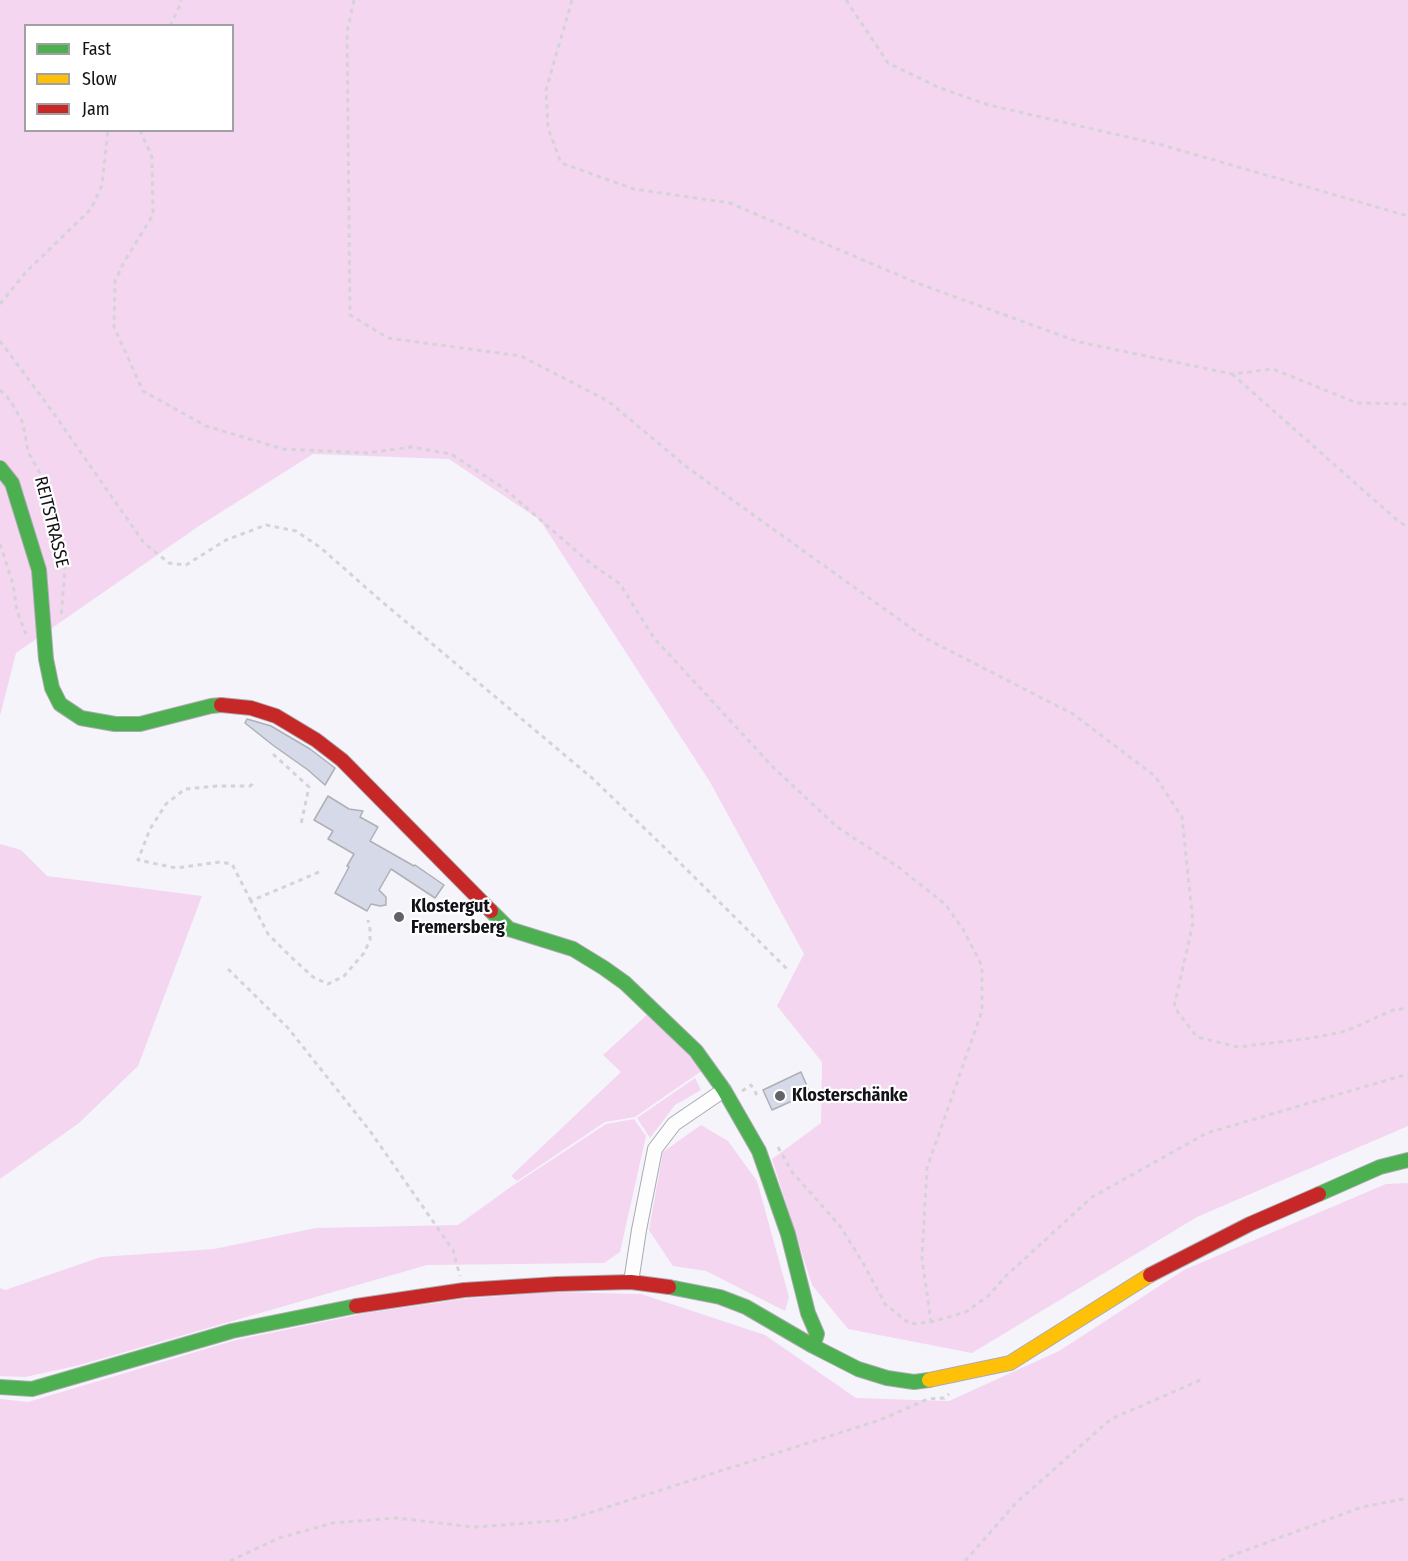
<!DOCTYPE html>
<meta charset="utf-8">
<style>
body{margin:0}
#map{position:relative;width:1408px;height:1561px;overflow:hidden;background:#f4f4fa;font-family:"Fira Sans Condensed",sans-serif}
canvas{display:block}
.legend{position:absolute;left:24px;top:24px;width:210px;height:108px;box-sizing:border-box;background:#fff;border:2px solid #a1a1a3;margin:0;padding:8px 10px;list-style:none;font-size:18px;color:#141319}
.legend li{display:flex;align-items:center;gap:12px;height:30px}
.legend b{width:30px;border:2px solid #a1a1a3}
</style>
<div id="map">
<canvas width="1408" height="1561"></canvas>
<ul class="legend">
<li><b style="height:8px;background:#4caf50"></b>Fast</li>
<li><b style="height:8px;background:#ffc107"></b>Slow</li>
<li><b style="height:8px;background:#c62828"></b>Jam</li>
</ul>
</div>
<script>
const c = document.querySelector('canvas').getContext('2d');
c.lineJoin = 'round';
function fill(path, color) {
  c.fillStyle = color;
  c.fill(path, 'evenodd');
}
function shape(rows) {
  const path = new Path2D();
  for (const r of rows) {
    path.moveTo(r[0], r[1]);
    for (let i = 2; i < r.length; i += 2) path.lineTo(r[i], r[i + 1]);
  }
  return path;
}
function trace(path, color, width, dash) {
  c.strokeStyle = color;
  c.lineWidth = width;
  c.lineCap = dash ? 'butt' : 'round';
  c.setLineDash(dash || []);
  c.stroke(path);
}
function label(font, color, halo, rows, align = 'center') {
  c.font = font + ' "Fira Sans Condensed",sans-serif';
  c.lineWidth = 4.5;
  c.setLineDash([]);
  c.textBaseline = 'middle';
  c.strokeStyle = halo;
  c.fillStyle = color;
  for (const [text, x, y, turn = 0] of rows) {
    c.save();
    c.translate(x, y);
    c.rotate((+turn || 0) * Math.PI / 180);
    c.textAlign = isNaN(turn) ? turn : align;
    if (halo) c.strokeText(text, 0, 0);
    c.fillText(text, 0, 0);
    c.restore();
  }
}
const green = shape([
 [0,0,1408,0,1408,1126,1197,1217,972,1353,848,1329,812,1285,772,1159,821,1123,822,1062,777,1006,804,954,710,782,540,520,449,459,313,454,199,526,16,653,0,716],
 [26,26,232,26,232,130,26,130],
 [0,844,21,850,47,876,202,896,138,1066,79,1123,0,1179],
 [648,1014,703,1070,635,1117,605,1122,517,1181,511,1176,621,1072,603,1055],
 [695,1078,701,1090,675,1105,650,1138,637,1118],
 [634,1119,646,1136,620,1252,604,1263,427,1265,76,1366,25,1377,0,1376,0,1288,5,1290,101,1257,214,1249,316,1228,458,1225,512,1186,606,1124],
 [701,1125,728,1141,757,1181,789,1297,785,1311,706,1271,673,1266,649,1230,663,1152],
 [1408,1183,1408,1561,0,1561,0,1399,28,1402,236,1340,367,1313,464,1299,555,1292,641,1294,765,1335,856,1398,949,1401,1059,1351,1184,1270,1386,1184]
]);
const building = shape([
 [247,719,271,726,310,749,335,768,325,785,308,770,274,746,245,723,247,719],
 [328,796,349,809,363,811,360,817,378,827,370,841,414,866,415,865,444,885,435,898,391,869,379,890,386,897,386,905,380,906,371,904,367,911,335,893,349,867,347,866,354,854,328,839,333,831,314,820,328,796],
 [801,1072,810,1093,772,1110,763,1090,801,1072]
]);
const path = shape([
 [354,0,347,32,350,315,388,338,521,356,608,401,688,468,925,638,1073,714,1155,776,1182,817,1193,923,1174,1007,1197,1037,1238,1047,1312,1038,1346,1031,1393,1010,1408,1008],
 [572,0,546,90,548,128,561,163,634,189,730,203,917,283,1079,342,1232,374,1273,369,1357,403,1408,404],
 [846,0,888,63,940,88,989,105,1162,145,1408,216],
 [170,26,179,7,181,0],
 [140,130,152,157,153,215,124,262,115,281,114,327,143,391,206,426,283,449,367,453,411,447,451,454,505,489,590,563,620,584,654,638,773,767,837,827,897,866,945,904,963,929,982,966,982,1011,927,1168,922,1258,931,1322],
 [0,304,26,272,91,209,102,185,108,130],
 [0,341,52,411,144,543,169,563,186,565,226,540,266,525,296,531,321,548,380,600,592,778,666,849,788,970],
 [1232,374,1398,521,1408,527],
 [0,390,10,400,23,423,28,452,42,477,65,569,61,617],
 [0,544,13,584,17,611,26,634],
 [273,754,309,787,301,824],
 [319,872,251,901,268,934,290,956,313,977,328,984,344,976,364,953,370,940,370,929,368,920],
 [251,901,232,864,220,862,176,868,138,860,150,829,166,804,185,789,217,786,250,786,255,782],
 [228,969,288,1028,370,1131,453,1250,460,1276],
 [742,1091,751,1085,756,1093,756,1098],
 [778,1147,792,1172,840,1226,863,1263,885,1304,910,1324,931,1322,966,1312,988,1296,1007,1275,1092,1197,1207,1133,1408,1074],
 [230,1561,279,1538,333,1523,395,1518,475,1527,567,1520,880,1420,928,1399,944,1398,949,1394],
 [965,1561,1017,1502,1111,1419,1203,1379],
 [1221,1561,1228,1557,1362,1507,1408,1498]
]);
const street = shape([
 [631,1282,639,1230,655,1149,674,1124,724,1090]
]);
const fast = shape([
 [0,468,12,483,39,570,46,659,52,688,60,704,81,718,115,724,140,724,211,706,221,705],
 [491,911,509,929,573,949,604,968,625,983,696,1051,724,1090,759,1151,788,1234,808,1313,817,1334,813,1346],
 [1319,1194,1380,1167,1408,1160],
 [669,1287,720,1297,746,1307,813,1346,858,1369,887,1378,914,1382,929,1380],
 [0,1387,32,1389,232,1331,356,1306]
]);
const slow = shape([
 [929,1380,1010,1363,1150,1275]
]);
const jam = shape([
 [221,705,251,708,276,716,316,740,342,760,491,911],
 [1150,1275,1250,1224,1319,1194],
 [356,1306,464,1290,557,1284,631,1282,669,1287]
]);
const markers = [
 [399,917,6,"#626268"],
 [780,1096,6,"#626268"]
];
const streetNames = [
 ["REITSTRASSE",51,522,76]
];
const poiNames = [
 ["Klostergut",411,907],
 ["Fremersberg",411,928],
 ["Klosterschänke",792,1096]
];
fill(green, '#f4d6f1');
fill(building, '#d5d9e8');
trace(building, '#afb0b6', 1.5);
trace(street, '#abaab0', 16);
trace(fast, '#abaab0', 16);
trace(slow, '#abaab0', 16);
trace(jam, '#abaab0', 16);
trace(path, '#d4d4d6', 3, [4.5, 4.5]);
trace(street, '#fdfdfe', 14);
trace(fast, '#4caf50', 14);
trace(slow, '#ffc107', 14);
trace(jam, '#c62828', 14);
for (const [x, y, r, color] of markers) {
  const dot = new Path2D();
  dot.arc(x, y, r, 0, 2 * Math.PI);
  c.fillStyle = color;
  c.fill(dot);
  trace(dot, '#fff', 2);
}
label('18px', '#141319', '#fff', streetNames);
label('bold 18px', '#141319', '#fff', poiNames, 'left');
</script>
